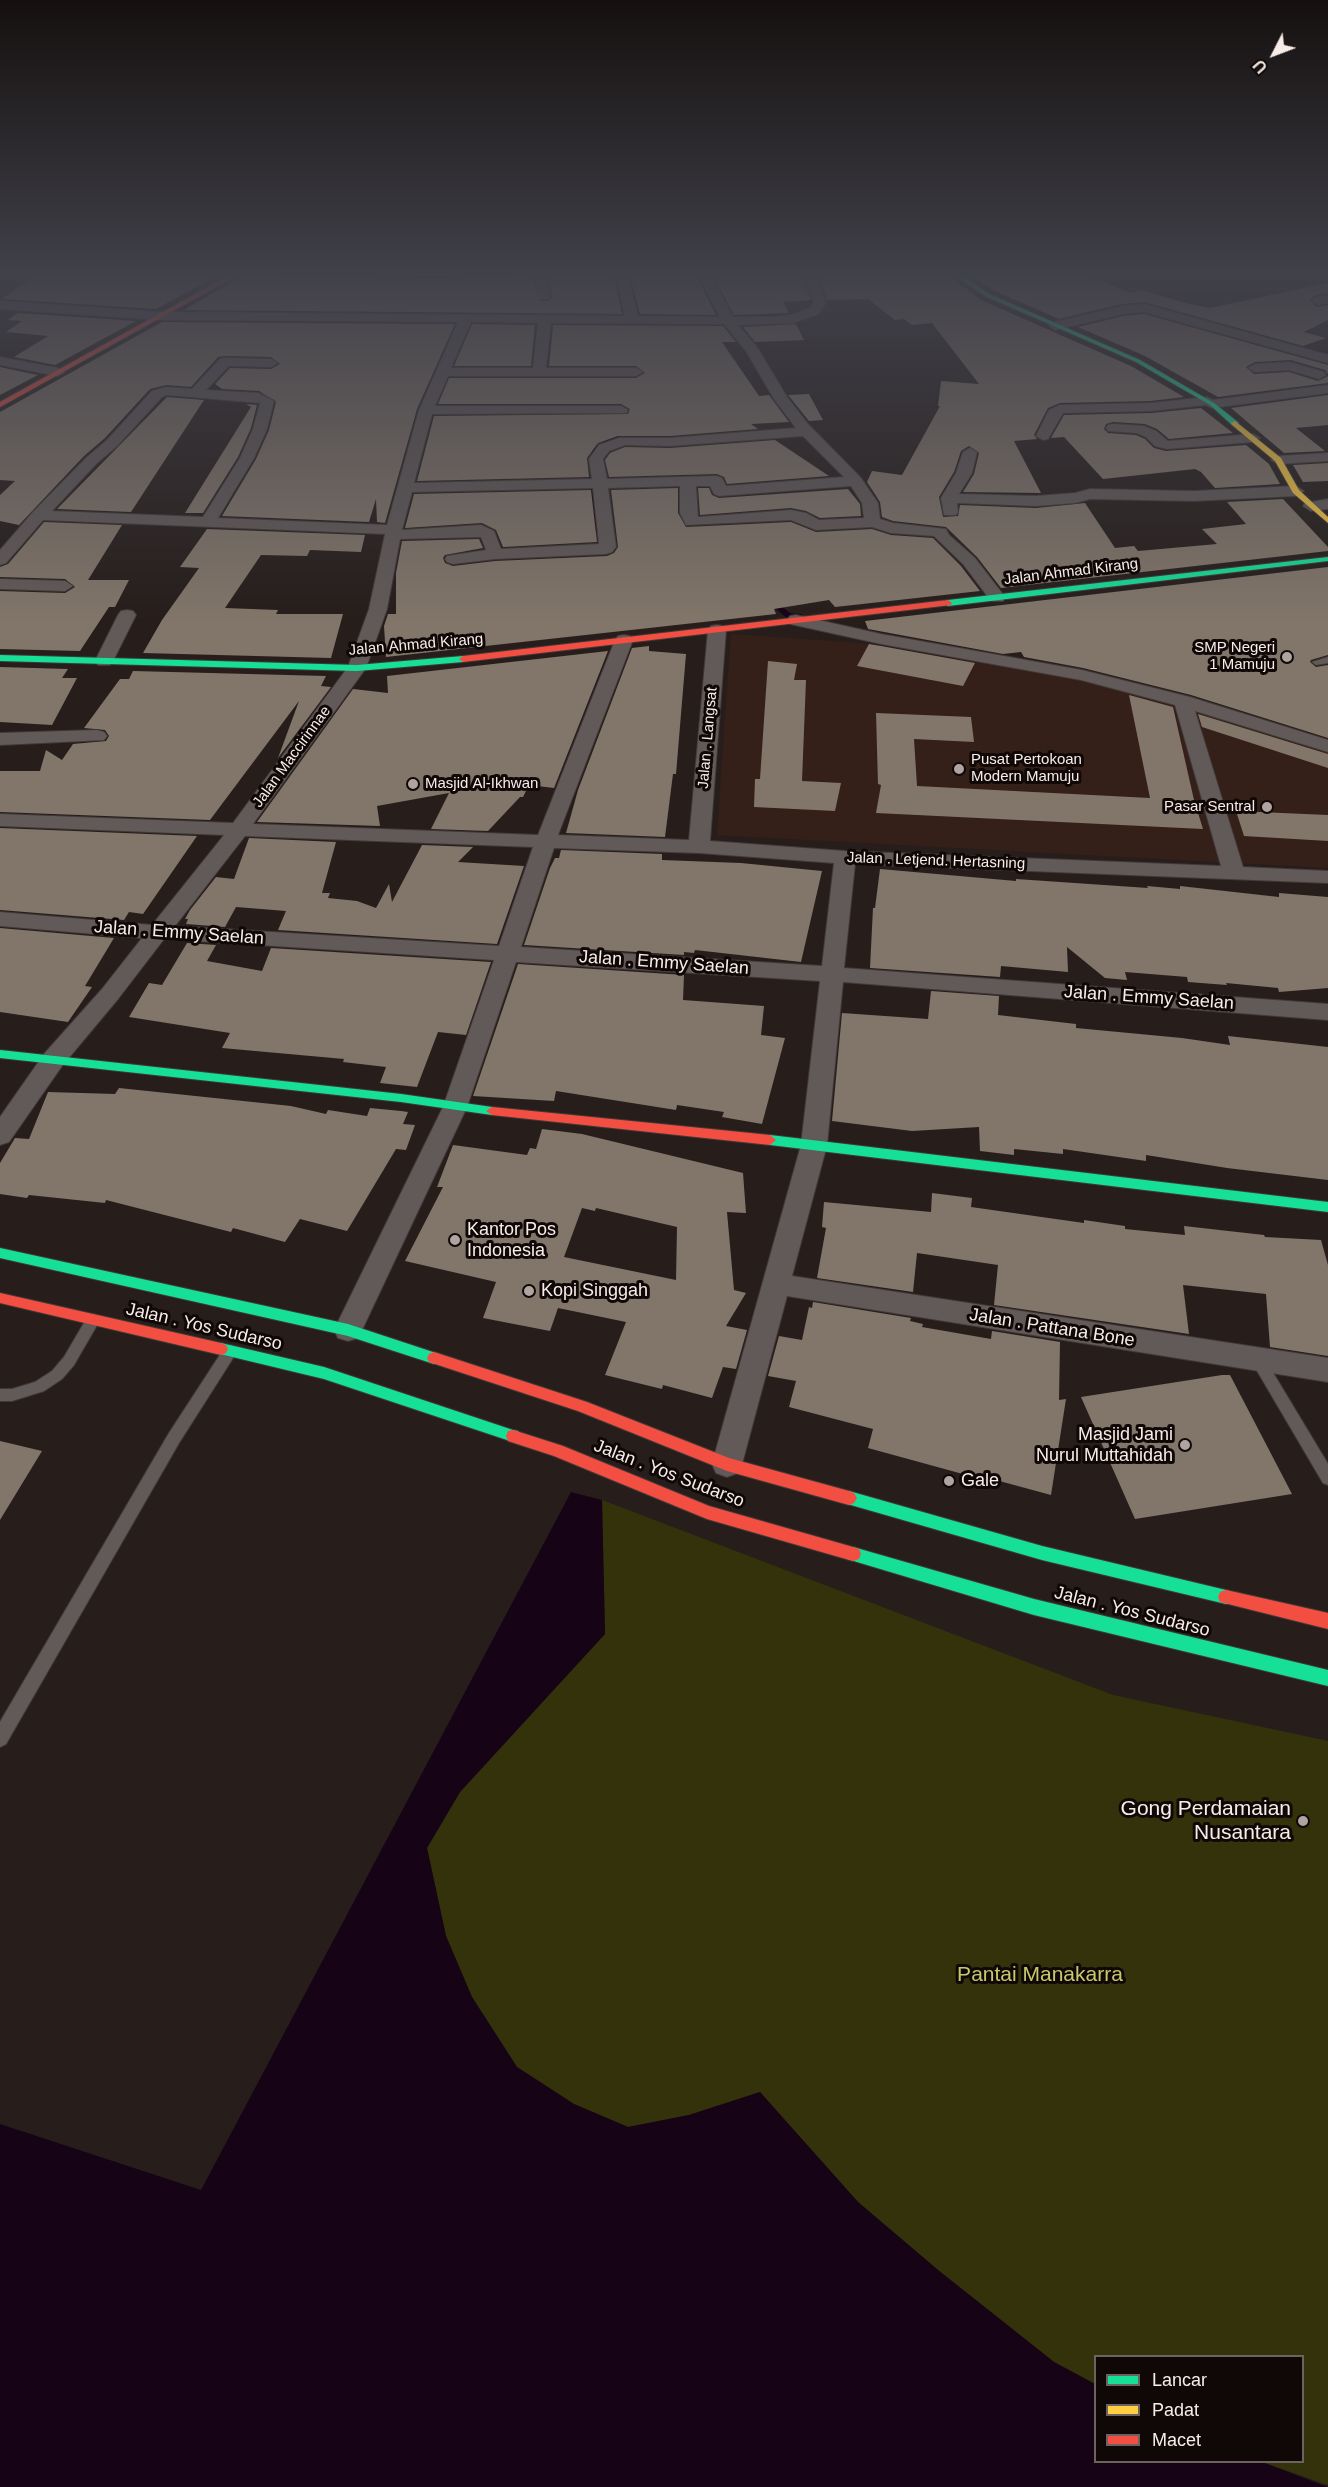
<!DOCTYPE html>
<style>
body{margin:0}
#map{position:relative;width:1328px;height:2487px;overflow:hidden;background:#271e1b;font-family:Arial,sans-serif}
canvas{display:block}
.legend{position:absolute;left:1094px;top:2355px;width:210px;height:108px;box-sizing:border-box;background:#0f0806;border:2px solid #6c6360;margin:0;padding:8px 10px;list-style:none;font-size:18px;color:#f8ece8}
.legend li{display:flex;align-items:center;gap:12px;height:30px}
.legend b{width:30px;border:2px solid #6c6360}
.north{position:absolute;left:1244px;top:24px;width:60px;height:60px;-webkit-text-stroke:4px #0f0806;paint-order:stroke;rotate:228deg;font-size:16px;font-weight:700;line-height:24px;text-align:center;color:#f8ece8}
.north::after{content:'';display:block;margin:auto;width:21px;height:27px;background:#f8ece8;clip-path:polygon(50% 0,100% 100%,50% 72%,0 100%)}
</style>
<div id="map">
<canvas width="1328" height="2487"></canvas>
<ul class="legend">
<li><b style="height:8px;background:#16e098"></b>Lancar</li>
<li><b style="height:8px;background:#ffcf43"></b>Padat</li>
<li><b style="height:8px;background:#f24e42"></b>Macet</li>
</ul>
<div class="north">U</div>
</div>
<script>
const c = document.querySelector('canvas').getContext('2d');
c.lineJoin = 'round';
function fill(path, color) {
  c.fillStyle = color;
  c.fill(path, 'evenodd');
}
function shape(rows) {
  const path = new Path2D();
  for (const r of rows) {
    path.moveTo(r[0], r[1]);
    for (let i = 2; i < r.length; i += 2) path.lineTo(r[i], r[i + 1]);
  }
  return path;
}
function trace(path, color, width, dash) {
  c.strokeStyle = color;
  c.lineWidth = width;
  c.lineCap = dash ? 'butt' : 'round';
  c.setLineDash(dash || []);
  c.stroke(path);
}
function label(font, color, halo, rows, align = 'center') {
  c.font = font + ' Arial,sans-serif';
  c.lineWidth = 6;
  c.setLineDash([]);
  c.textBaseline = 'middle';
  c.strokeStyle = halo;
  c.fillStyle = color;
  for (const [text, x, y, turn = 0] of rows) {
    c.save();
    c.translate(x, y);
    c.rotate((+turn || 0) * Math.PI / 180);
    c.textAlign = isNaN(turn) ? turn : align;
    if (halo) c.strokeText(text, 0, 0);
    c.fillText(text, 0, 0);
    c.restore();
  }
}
const built = shape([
 [731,634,862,643,1086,681,1179,704,1328,753,1328,868,717,835]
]);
const green = shape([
 [602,1500,1113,1695,1328,1741,1328,2485,1262,2462,1302,2462,1302,2356,1096,2356,1095,2384,1054,2362,938,2270,858,2202,760,2092,689,2115,628,2127,574,2104,517,2067,472,1997,446,1936,427,1848,460,1792,605,1634]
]);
const water = shape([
 [571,1492,602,1500,605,1634,460,1792,427,1848,446,1936,472,1997,517,2067,574,2104,628,2127,689,2115,760,2092,858,2202,938,2270,1054,2362,1095,2384,1096,2462,1262,2462,1328,2487,0,2487,0,2124,201,2190]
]);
const streamFar1 = shape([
 [635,290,640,327],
 [593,464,594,450,616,437,622,426],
 [593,478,592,493,596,517]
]);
const stream = shape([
 [596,515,598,529],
 [771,601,789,616,800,617]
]);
const building = shape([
 [33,276,217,276,156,309,2,299],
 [242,276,397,278,404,282,411,279,531,276,541,301,549,301,553,297,547,276,614,276,622,314,184,310],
 [630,276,700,276,700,283,716,315,640,314],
 [716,276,802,276,811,300,783,302,789,313,734,315,716,281],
 [818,276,949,276,981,300,1131,366,1184,397,1151,401,1060,403,1048,408,1034,435,1037,439,1014,441,1041,493,963,492,974,474,979,453,969,446,961,451,954,472,939,497,943,517,958,516,960,505,1036,508,1085,503,1115,548,1134,546,1138,551,1217,544,1202,529,1246,524,1227,502,1283,499,1328,547,1328,551,1001,588,977,557,946,527,893,521,882,517,880,502,867,482,872,471,902,475,940,406,938,406,941,381,979,384,932,323,912,325,904,319,895,320,868,299,827,300],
 [972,276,1089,276,1131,293,1142,290,1185,303,1210,308,1328,283,1328,293,1314,296,1310,301,1317,307,1328,305,1328,320,1304,332,1326,338,1303,346,1144,302,1122,304,1059,319,993,290],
 [18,313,136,321,55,365,14,357,48,336,6,332,22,321,8,320],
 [1144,314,1328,365,1328,374,1325,370,1291,360,1255,362,1246,367,1254,374,1289,372,1318,381,1328,376,1328,383,1218,397,1145,356,1078,327,1123,316],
 [162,322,455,324,417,409,385,523,377,522,376,499,369,522,222,516,256,459,269,430,276,402,259,391,222,389,215,384,230,368,271,369,280,364,271,357,225,356,218,357,191,387,166,385,150,389,105,438,84,456,19,525,0,521,0,495,15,481,0,480,0,412],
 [472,324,535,325,531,366,454,366],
 [796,324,804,340,755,342,743,327],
 [553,325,723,326,736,342,722,342,759,396,769,395,789,422,751,424,758,429,670,436,618,436,598,443,587,458,589,477,417,481,434,416,628,414,630,409,621,404,438,404,449,378,636,378,645,373,636,366,549,366],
 [0,367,38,375,0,395],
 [809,394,823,420,809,421,788,395],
 [1328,395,1328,425,1296,428,1325,451,1284,453,1231,408],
 [167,397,204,400,131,512,57,509],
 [246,404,257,405,251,428,238,457,203,513,185,513,251,407],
 [1201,408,1233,433,1169,439,1157,429,1145,424,1113,422,1106,424,1104,429,1108,433,1136,435,1145,439,1154,448,1166,451,1246,445,1269,464,1280,484,1215,488,1201,472,1195,469,1103,479,1064,437,1051,438,1064,415,1151,413],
 [775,440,829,476,727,484,724,477,717,474,609,477,605,460,610,453,625,447,670,448],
 [1328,463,1328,481,1303,482,1293,465],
 [678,488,678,513,686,527,791,522,816,532,872,529,891,535,933,538,961,566,980,591,835,607,829,600,774,609,776,614,386,657,384,626,388,614,396,614,396,573,402,541,479,539,483,548,445,555,443,558,445,563,453,566,495,561,607,556,614,553,618,547,611,490],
 [698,488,709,488,712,495,719,498,848,489,860,504,861,516,820,518,806,511,791,508,700,515],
 [591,490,597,542,503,547,496,530,482,523,405,528,414,494],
 [44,522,122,525,88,580,129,580,115,607,109,607,80,651,0,649,0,591,65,593,75,587,65,579,0,577,0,567,8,564],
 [207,529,365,535,361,552,310,550,307,556,261,555,225,608,278,610,276,614,343,614,331,658,143,653,162,620,199,568,180,567],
 [1328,567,1328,655,1311,660,1310,662,1316,667,1328,665,1328,738,1191,695,1083,668,1024,657,1021,652,1003,654,868,629,865,621],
 [869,644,881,646,975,663,963,686,857,666],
 [649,646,649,651,686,654,676,774,673,774,665,837,566,833,578,790,632,648],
 [608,651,554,788,529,785,523,797,520,797,488,831,431,829,449,793,377,806,380,826,257,822,353,689,388,693,387,676],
 [768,661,797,664,794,680,806,680,802,781,841,783,835,811,754,807,755,779,760,779],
 [0,667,68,669,62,678,77,678,52,725,0,722],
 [133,671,326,676,321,686,331,687,278,758,299,701,210,820,0,812,0,771,40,771,46,750,62,760,73,744,106,741,109,736,105,730,84,728,120,679,129,679],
 [1129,695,1173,707,1194,800,1203,829,876,813,881,785,878,784,876,713,971,717,974,742,914,739,917,786,1150,798],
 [1198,714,1328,754,1328,768,1202,727],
 [1236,811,1328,815,1328,841,1244,836],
 [0,828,197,836,143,914,129,912,124,920,0,910],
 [249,838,336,842,322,893,330,893,328,898,357,901,376,908,389,884,392,902,422,845,473,847,458,862,524,866,497,944,278,930,286,911,236,907,225,927,186,924,188,919,185,919,190,910,216,877,234,879],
 [561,850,662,854,662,860,741,863,822,871,801,962,695,950,694,953,684,952,684,955,524,945,550,868,555,858,559,858],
 [880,869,1016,881,1016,879,1148,888,1147,886,1180,889,1180,886,1279,897,1279,893,1328,897,1328,988,1279,992,1278,988,1226,983,1227,985,1188,982,1187,977,1125,972,1127,980,1105,978,1067,947,1068,972,1001,966,1000,977,870,968,873,908,875,908],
 [0,928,114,938,85,986,92,987,68,1022,0,1012],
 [187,943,216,945,207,961,262,971,271,948,491,962,466,1035,438,1032,417,1087,380,1083,386,1067,343,1062,344,1059,222,1048,230,1033,129,1017,149,983,162,985],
 [518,964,684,975,683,1000,764,1006,761,1035,785,1038,762,1124,722,1117,724,1112,677,1105,676,1110,556,1091,554,1101,473,1096],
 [931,991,999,996,998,1015,1076,1024,1076,1028,1182,1038,1230,1045,1228,1036,1328,1047,1328,1180,1227,1168,1146,1155,1146,1161,1063,1149,1063,1154,1014,1149,1014,1155,980,1151,979,1127,912,1131,832,1121,842,1013,928,1019],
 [119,1088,291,1106,326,1114,328,1110,367,1116,370,1108,401,1111,408,1112,403,1124,415,1125,406,1150,396,1149,347,1231,300,1219,285,1242,233,1228,231,1232,106,1200,105,1203,29,1195,27,1198,0,1194,0,1163,15,1138,29,1139,48,1092,115,1094],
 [542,1129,582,1134,743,1173,746,1213,727,1212,734,1290,746,1293,726,1326,747,1330,736,1369,723,1367,712,1398,663,1385,662,1389,605,1375,626,1322,558,1308,550,1331,483,1318,496,1282,405,1261,443,1187,437,1187,453,1145,527,1155,530,1148,536,1149],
 [582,1208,595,1211,596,1208,677,1227,676,1280,564,1257],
 [932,1193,972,1198,971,1207,1084,1223,1084,1220,1125,1226,1125,1229,1185,1235,1184,1226,1264,1235,1265,1237,1321,1240,1328,1265,1328,1356,1270,1347,1266,1294,1183,1285,1189,1334,994,1305,998,1265,917,1253,913,1292,817,1278,826,1228,822,1227,824,1202,931,1212],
 [813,1302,911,1318,910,1321,923,1324,922,1327,991,1339,992,1331,1060,1342,1059,1400,1066,1399,1051,1495,992,1479,992,1482,868,1448,873,1429,789,1407,796,1381,768,1376,779,1336,802,1340,809,1307,812,1308],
 [1222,1375,1230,1375,1292,1494,1135,1519,1081,1397],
 [0,1441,42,1451,0,1520]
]);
const lane = shape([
 [1328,657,1328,663,1316,665,1312,662,1328,657],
 [93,1314,98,1316,100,1320,74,1365,62,1379,44,1391,12,1401,0,1401,0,1389,12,1389,35,1382,52,1371,64,1357,88,1316,93,1314],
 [230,1345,235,1347,237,1351,235,1355,179,1443,6,1744,0,1747,0,1722,169,1433,225,1347,230,1345],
 [1258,1354,1263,1356,1328,1464,1328,1485,1323,1483,1253,1364,1251,1360,1253,1356,1258,1354]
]);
const street = shape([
 [397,276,411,276,405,280,397,276],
 [533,276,545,276,551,296,549,299,541,299,533,276],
 [616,276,628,276,638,316,720,317,702,282,702,276,714,276,714,282,733,317,775,317,791,315,810,308,814,303,804,276,816,276,826,303,818,314,793,323,738,325,757,347,787,397,808,424,861,478,878,503,880,519,893,523,946,529,949,535,975,558,1005,597,1003,601,991,601,963,564,934,536,891,533,872,527,816,530,791,520,686,525,680,513,680,486,608,488,616,547,612,552,606,554,495,559,453,564,447,562,445,559,447,556,486,550,481,537,400,539,387,609,366,668,253,824,538,835,615,640,618,636,624,635,630,636,633,640,558,835,689,840,708,630,711,626,717,625,723,626,726,630,710,841,845,851,1221,866,1175,705,1081,680,881,644,790,624,787,620,790,616,796,615,881,634,1082,670,1190,697,1328,740,1328,752,1195,711,1243,867,1328,871,1328,883,855,864,844,968,1328,1004,1328,1020,843,982,827,1145,792,1276,1328,1358,1328,1382,787,1296,742,1464,738,1473,727,1477,716,1473,712,1464,801,1145,820,981,516,962,467,1107,362,1330,358,1338,348,1341,338,1338,334,1330,443,1107,494,960,164,939,118,999,62,1066,9,1142,0,1145,0,1117,44,1054,102,989,142,938,0,926,0,912,152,925,224,835,0,826,0,814,233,823,348,667,369,609,385,534,43,520,6,563,0,565,0,550,33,512,86,458,107,440,152,391,166,387,192,389,220,359,225,358,271,359,278,363,271,367,229,366,206,390,258,393,274,401,267,429,254,458,218,518,387,525,419,410,458,322,161,320,0,309,0,301,161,312,625,316,616,276],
 [471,322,538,323,533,368,451,368,471,322],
 [551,323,724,324,746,351,774,399,796,428,670,438,619,438,599,445,589,459,592,479,414,483,432,414,626,413,628,410,621,406,435,406,448,376,636,376,643,372,636,368,546,368,551,323],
 [167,395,260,403,253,429,240,458,203,517,52,511,96,464,117,446,162,397,167,395],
 [803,436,844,477,726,486,722,478,717,476,607,479,603,459,609,451,625,445,670,446,803,436],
 [696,486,710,486,714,494,719,496,851,486,862,503,864,518,819,520,806,513,791,510,698,517,696,486],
 [593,488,599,544,501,549,494,531,481,525,402,530,412,492,593,488],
 [245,836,533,847,499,946,175,926,245,836],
 [554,848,699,853,834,863,822,966,521,947,554,848],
 [1328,295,1328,303,1318,305,1312,301,1314,298,1328,295],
 [1144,304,1328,355,1328,363,1144,312,1123,314,1055,330,1049,326,1050,323,1123,306,1144,304],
 [0,357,58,368,65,372,58,376,0,365,0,357],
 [1290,362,1324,372,1326,375,1319,379,1289,370,1255,372,1248,368,1255,364,1290,362],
 [1328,385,1328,393,1212,408,1206,405,1151,411,1063,413,1048,439,1043,440,1036,436,1049,410,1060,405,1151,403,1207,397,1213,400,1328,385],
 [1113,424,1144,426,1156,431,1168,441,1253,434,1260,438,1253,442,1167,449,1155,446,1146,437,1137,433,1108,431,1106,428,1108,425,1113,424],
 [970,448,977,452,972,473,959,494,1036,496,1075,493,1090,489,1194,491,1296,486,1304,491,1296,496,1194,501,1090,499,1075,503,1036,506,957,503,958,512,956,515,944,515,941,498,956,473,963,452,970,448],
 [1328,453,1328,461,1278,464,1271,460,1278,456,1328,453],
 [1328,499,1328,509,1311,511,1303,506,1305,503,1328,499],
 [0,579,65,581,73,586,65,591,0,589,0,579],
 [127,610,133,611,136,615,113,661,110,665,98,665,95,661,118,615,121,611,127,610],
 [97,730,104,732,107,736,104,740,0,745,0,733,97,730]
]);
const fast = shape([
 [955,276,962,276,989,294,1140,360,1214,403,1239,423,1232,425,1210,405,1136,362,985,296,955,276],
 [1328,557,1328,561,948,606,944,603,948,600,1328,557],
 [0,655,357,665,463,656,467,659,463,662,357,671,0,661,0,655],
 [0,1050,401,1094,492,1107,498,1111,492,1115,401,1102,0,1058,0,1050],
 [770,1135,1328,1202,1328,1212,770,1145,764,1140,770,1135],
 [0,1248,348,1324,439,1354,441,1358,439,1362,434,1364,348,1336,0,1258,0,1248],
 [221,1343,324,1367,513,1430,518,1431,520,1436,518,1441,513,1442,324,1379,216,1353,214,1349,216,1345,221,1343],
 [849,1491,1042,1546,1226,1590,1232,1592,1234,1597,1232,1602,1226,1604,1042,1560,844,1503,841,1498,844,1493,849,1491],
 [853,1547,1034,1599,1328,1670,1328,1686,1034,1615,847,1559,845,1554,847,1549,853,1547]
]);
const slow = shape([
 [1235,421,1281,458,1299,490,1328,517,1328,523,1293,493,1275,461,1232,425,1231,423,1235,421]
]);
const jam = shape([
 [228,276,236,276,0,407,0,402,228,276],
 [948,600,952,603,951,605,463,662,459,659,463,656,948,600],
 [492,1107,770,1135,776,1140,770,1145,492,1115,486,1111,492,1107],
 [0,1293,221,1343,226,1345,228,1349,226,1353,221,1355,0,1303,0,1293],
 [434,1352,587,1402,729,1458,849,1491,854,1493,857,1498,854,1503,849,1505,727,1471,578,1411,429,1362,427,1358,429,1354,434,1352],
 [513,1430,563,1446,709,1506,853,1547,859,1549,861,1554,859,1559,853,1561,707,1519,554,1456,508,1441,506,1436,508,1431,513,1430],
 [1226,1590,1328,1613,1328,1629,1220,1602,1218,1597,1220,1592,1226,1590]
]);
const markers = [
 [1287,657,6,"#afa4a0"],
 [959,769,6,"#afa4a0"],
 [413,784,6,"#afa4a0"],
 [1267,807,6,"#afa4a0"],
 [455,1240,6,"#afa4a0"],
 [529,1291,6,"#afa4a0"],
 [1185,1445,6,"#afa4a0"],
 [949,1481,6,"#afa4a0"],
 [1303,1821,6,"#afa4a0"]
];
const farStreetnames = [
 ["Jalan Ahmad Kirang",1071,572,-7],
 ["Jalan Ahmad Kirang",416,645,-5],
 ["Jalan . Langsat",708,738,-85],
 ["Jalan Maccirinnae",292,757,-54],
 ["Jalan . Letjend. Hertasning",936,861,2]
];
const farPoinames = [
 ["SMP Negeri",1275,648],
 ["1 Mamuju",1275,665],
 ["Pusat Pertokoan",971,760,"left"],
 ["Modern Mamuju",971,777,"left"],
 ["Masjid Al-Ikhwan",425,784,"left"],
 ["Pasar Sentral",1255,807]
];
const streetNames = [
 ["Jalan . Emmy Saelan",179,933,4],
 ["Jalan . Emmy Saelan",664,963,4],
 ["Jalan . Emmy Saelan",1149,998,4],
 ["Jalan . Yos Sudarso",204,1327,13],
 ["Jalan . Pattana Bone",1052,1328,9],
 ["Jalan . Yos Sudarso",669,1474,21],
 ["Jalan . Yos Sudarso",1132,1612,14]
];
const poiNames = [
 ["Kantor Pos",467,1230],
 ["Indonesia",467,1251],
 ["Kopi Singgah",541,1291],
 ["Masjid Jami",1173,1435,"right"],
 ["Nurul Muttahidah",1173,1456,"right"],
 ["Gale",961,1481]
];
const nearPoinames = [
 ["Gong Perdamaian",1291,1809],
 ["Nusantara",1291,1833]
];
const nearParknames = [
 ["Pantai Manakarra",1040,1975]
];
fill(built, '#342018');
fill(green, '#34320b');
fill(water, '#160315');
trace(streamFar1, '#160315', 4.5);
trace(stream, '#160315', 6);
fill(building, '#82766a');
trace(lane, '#413938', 2);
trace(street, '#413938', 2);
trace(fast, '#413938', 2);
trace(slow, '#413938', 2);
trace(jam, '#413938', 2);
fill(lane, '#625a58');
fill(street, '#625a58');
fill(fast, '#16e098');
fill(slow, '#ffcf43');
fill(jam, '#f24e42');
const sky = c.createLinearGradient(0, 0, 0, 624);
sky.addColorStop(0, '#15100f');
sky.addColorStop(0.44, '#41414a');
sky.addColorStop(1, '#41414a00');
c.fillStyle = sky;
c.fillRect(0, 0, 1328, 624);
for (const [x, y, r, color] of markers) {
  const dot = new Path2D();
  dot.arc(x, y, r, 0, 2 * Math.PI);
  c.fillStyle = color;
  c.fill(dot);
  trace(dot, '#0f0806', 2);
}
label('15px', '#f8ece8', '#0f0806', farStreetnames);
label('15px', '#f8ece8', '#0f0806', farPoinames, 'right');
label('18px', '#f8ece8', '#0f0806', streetNames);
label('18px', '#f8ece8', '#0f0806', poiNames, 'left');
label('21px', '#f8ece8', '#0f0806', nearPoinames, 'right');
label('21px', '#c9c86c', '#0f0806', nearParknames);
</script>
